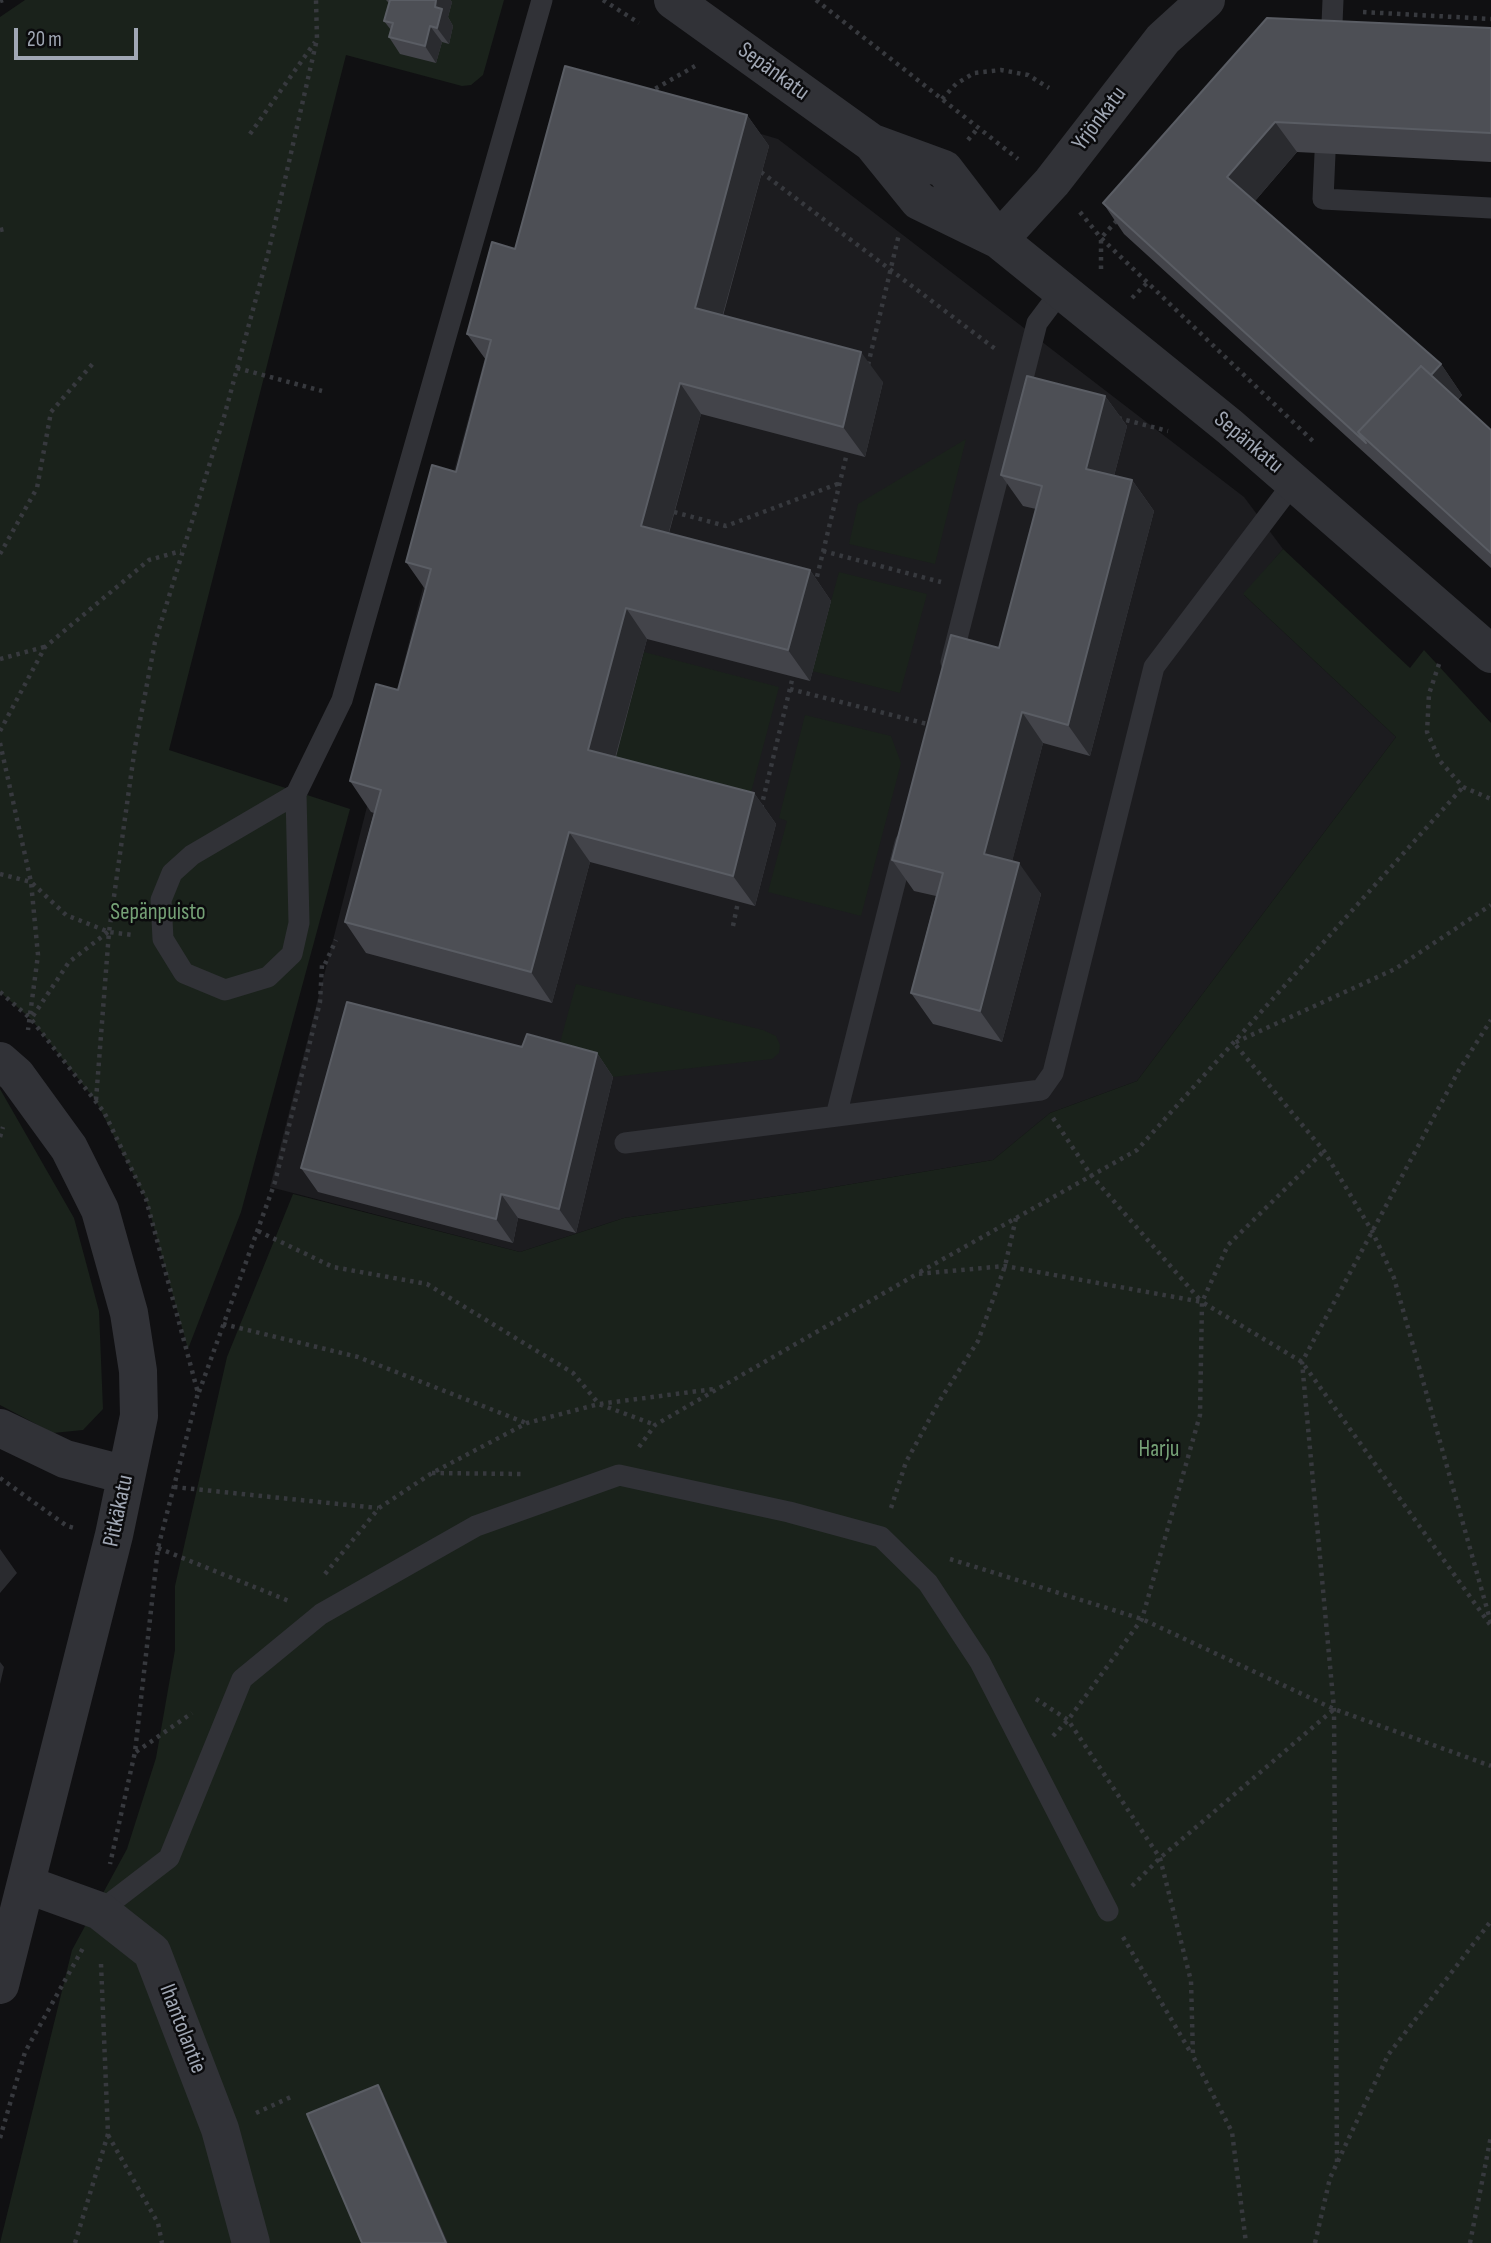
<!DOCTYPE html>
<meta charset="utf-8">
<style>
body{margin:0}
#map{position:relative;width:1491px;height:2243px;overflow:hidden;background:#101012;font-family:"Sofia Sans Condensed",sans-serif}
canvas{display:block}
.scale{position:absolute;left:14px;top:28px;width:124px;height:32px;box-sizing:border-box;border:4px solid #a0a7b4;border-top:0;padding-left:9px;font-size:21px;line-height:24px;white-space:nowrap;color:#a0a7b4;-webkit-text-stroke:5px #0b0b0d;paint-order:stroke}
</style>
<div id="map">
<canvas width="1491" height="2243"></canvas>
<div class="scale">20 m</div>
</div>
<script>
const c = document.querySelector('canvas').getContext('2d');
c.lineJoin = 'round';
function fill(path, color) {
  c.fillStyle = color;
  c.fill(path, 'evenodd');
}
function shape(rows) {
  const path = new Path2D();
  for (const r of rows) {
    path.moveTo(r[0], r[1]);
    for (let i = 2; i < r.length; i += 2) path.lineTo(r[i], r[i + 1]);
  }
  return path;
}
function trace(path, color, width, dash) {
  c.strokeStyle = color;
  c.lineWidth = width;
  c.lineCap = dash ? 'butt' : 'round';
  c.setLineDash(dash || []);
  c.stroke(path);
}
function label(font, color, halo, rows, align = 'center') {
  c.font = font + ' "Sofia Sans Condensed",sans-serif';
  c.lineWidth = 5;
  c.setLineDash([]);
  c.textBaseline = 'middle';
  c.strokeStyle = halo;
  c.fillStyle = color;
  for (const [text, x, y, turn = 0] of rows) {
    c.save();
    c.translate(x, y);
    c.rotate((+turn || 0) * Math.PI / 180);
    c.textAlign = isNaN(turn) ? turn : align;
    if (halo) c.strokeText(text, 0, 0);
    c.fillText(text, 0, 0);
    c.restore();
  }
}
const built = shape([
 [562,75,778,139,1244,497,1283,549,1244,595,1396,737,1137,1081,1050,1113,993,1160,805,1192,624,1218,520,1252,270,1187,435,540]
]);
const green = shape([
 [25,0,504,0,483,75,471,85,462,86,346,55,169,750,350,809,241,1212,188,1349,146,1199,96,1101,31,1019,0,992,0,17],
 [966,439,935,564,849,544,858,504],
 [1283,549,1410,668,1424,650,1491,723,1491,2243,0,2243,72,1950,127,1849,156,1758,175,1650,175,1586,227,1357,293,1194,520,1252,624,1218,805,1192,993,1160,1050,1113,1137,1081,1396,737,1243,594],
 [839,572,927,594,900,693,812,671],
 [644,652,779,687,750,796,609,780],
 [805,715,891,736,901,763,861,916,768,892,787,821,779,818],
 [576,984,763,1030,776,1036,780,1045,779,1053,772,1059,613,1077,555,1061],
 [0,1089,74,1218,99,1311,103,1409,83,1430,53,1433,0,1405]
]);
const path = shape([
 [603,0,639,23],
 [816,0,1018,159],
 [0,1,3,0],
 [1363,12,1491,19],
 [648,93,695,66],
 [942,99,956,84,974,73,1001,70,1028,75,1049,88],
 [250,134,315,42],
 [968,140,978,128],
 [761,172,998,351],
 [1080,212,1101,238,1316,444],
 [0,230,5,229],
 [1101,269,1101,238,1119,218],
 [1132,298,1147,283],
 [868,365,899,234],
 [237,368,322,391],
 [1118,418,1168,431],
 [674,512,726,526,840,483],
 [823,551,941,582],
 [0,554,37,488,51,412,95,361],
 [815,585,847,453],
 [0,659,44,647],
 [1439,664,1429,694,1427,732,1440,761,1463,787,1491,799],
 [790,689,931,725],
 [0,731,45,647,149,560,181,551],
 [0,743,31,882,66,915,109,932,133,935],
 [761,808,793,676],
 [0,874,31,882,38,955,28,1030],
 [733,926,738,902],
 [325,964,336,940],
 [0,992,31,1019,104,1112,146,1199,198,1393,158,1548,135,1752,110,1864],
 [33,1016,69,962,108,932],
 [96,1100,109,932,135,747,155,642,224,417,268,254,317,39,316,0],
 [1053,1118,1091,1175,1201,1301],
 [0,1137,3,1127],
 [258,1231,333,1267,427,1284,573,1373,599,1404,655,1425],
 [920,1272,1137,1150,1463,787],
 [223,1324,358,1357,526,1423],
 [199,1392,275,1182,320,1002,322,965],
 [639,1447,655,1425,917,1274,1005,1266,1202,1302,1302,1362,1491,1626],
 [432,1473,521,1474],
 [0,1478,67,1526,74,1528],
 [174,1487,378,1508],
 [891,1508,906,1462,940,1400,978,1341,1005,1266,1016,1218],
 [158,1548,289,1601],
 [950,1559,1142,1619,1334,1709,1491,1766],
 [325,1574,379,1508,432,1473,527,1423,599,1404,714,1389],
 [1491,1623,1394,1278,1372,1231,1324,1151,1234,1043,1395,969,1491,905],
 [1036,1699,1068,1720,1160,1858,1191,1981,1193,2056,1232,2132,1246,2243],
 [1053,1736,1068,1720,1142,1619,1200,1415,1202,1302,1228,1245,1324,1151],
 [136,1752,192,1713],
 [1132,1886,1160,1858,1333,1710],
 [1123,1937,1191,2053],
 [256,2113,293,2096],
 [108,2135,158,2223,162,2243],
 [0,2138,25,2052,83,1948],
 [1337,2162,1334,1709,1302,1362,1459,1070,1491,1020],
 [75,2243,108,2134,101,1964],
 [1315,2243,1330,2178,1388,2055,1491,1921],
 [1470,2243,1491,2136]
]);
const service = shape([
 [1331,47,1333,0],
 [1325,154,1323,199,1491,208],
 [951,662,1037,323,1061,291],
 [296,794,192,855,172,873,161,900,163,939,184,973,225,990,268,977,292,954,299,923,296,794,342,700,542,0],
 [836,1116,905,843],
 [625,1143,1041,1090,1053,1073,1154,667,1294,482],
 [100,1911,169,1858,242,1679,321,1614,476,1526,619,1475,789,1512,881,1537,928,1583,980,1662,1108,1911]
]);
const minor = shape([
 [673,0,872,143,919,201,999,240,1230,427,1491,654],
 [873,143,944,169,993,233],
 [999,240,1052,182,1163,39,1206,0],
 [0,1061,16,1075,69,1148,100,1210,129,1313,138,1371,139,1416,114,1535,0,1985],
 [0,1428,65,1459,126,1475],
 [28,1885,100,1911,152,1952,220,2129,251,2243]
]);
const wall = shape([
 [386,0,450,0,452,2,448,17,453,26,449,44,442,42,436,63,400,54,389,37,391,30,384,21,389,3],
 [1267,18,1491,28,1491,162,1297,152,1255,201,1441,364,1462,395,1458,400,1491,430,1491,568,1124,234,1103,203],
 [747,115,769,146,723,316,883,382,865,457,701,414,669,533,810,570,831,601,810,681,647,639,616,757,754,793,776,824,755,906,590,862,552,1003,366,953,345,922,374,813,371,812,350,781,398,690,425,589,406,562,456,472,486,360,467,334,515,249],
 [1105,396,1127,426,1114,476,1132,480,1154,511,1090,756,1043,743,1012,861,1041,894,1002,1042,933,1024,911,993,936,896,914,891,892,860,999,648,1036,509,1023,506,1001,475],
 [522,1047,597,1053,613,1077,576,1233,518,1218,513,1243,318,1192,301,1168]
]);
const shadedWall = shape([
 [436,0,450,0,452,2,448,17,453,26,449,44,437,28,435,7],
 [430,26,442,42,436,63,425,46],
 [747,115,769,146,716,339,695,308],
 [1275,122,1297,152,1249,208,1227,177],
 [861,352,883,382,865,457,843,427],
 [1441,364,1462,395,1395,466,1368,441],
 [680,383,701,414,662,557,641,526],
 [1105,396,1127,426,1108,499,1086,469],
 [1132,480,1154,511,1090,756,1068,725],
 [810,570,831,601,810,681,788,650],
 [626,608,647,639,609,780,588,750],
 [1022,712,1043,743,1006,885,984,854],
 [754,793,776,824,755,906,733,876],
 [569,832,590,862,552,1003,531,972],
 [1019,863,1041,894,1002,1042,980,1011],
 [597,1053,613,1077,576,1233,559,1209],
 [501,1194,518,1218,513,1243,496,1219],
 [0,1549,17,1573,0,1593],
 [0,1662,4,1667,0,1684],
 [378,2085,383,2093,448,2243,446,2243]
]);
const building = shape([
 [390,0,436,0,435,7,442,9,437,28,430,26,425,46,389,37,393,23,384,21,390,0],
 [1267,18,1491,28,1491,133,1275,122,1227,177,1441,364,1431,375,1421,366,1358,432,1366,443,1103,203,1267,18],
 [565,66,747,115,695,308,861,352,843,427,680,383,641,526,810,570,788,650,626,608,588,750,754,793,733,876,569,832,531,972,345,922,381,790,350,781,376,684,398,690,431,569,406,562,432,465,456,472,491,340,467,334,492,242,515,249,565,66],
 [1421,366,1491,430,1491,553,1358,432,1421,366],
 [1027,376,1105,396,1086,469,1132,480,1068,725,1022,712,984,854,1019,863,980,1011,911,993,943,873,892,860,951,635,999,648,1042,486,1001,475,1027,376],
 [347,1002,522,1047,527,1034,597,1053,559,1209,501,1194,496,1219,301,1168,347,1002],
 [378,2085,446,2243,362,2243,307,2114,378,2085]
]);
const streetNames = [
 ["Sepänkatu",773,72,36],
 ["Yrjönkatu",1100,119,-53],
 ["Sepänkatu",1248,443,40],
 ["Pitkäkatu",119,1511,-78],
 ["Ihantolantie",182,2029,69]
];
const parkNames = [
 ["Sepänpuisto",158,913],
 ["Harju",1159,1450]
];
fill(built, '#1c1c1f');
fill(green, '#1a221b');
trace(path, '#37393e', 4.5, [3.5, 5]);
trace(service, '#313237', 21);
trace(minor, '#313237', 38);
fill(wall, '#43444a');
fill(shadedWall, '#2a2b2f');
fill(building, '#4d4f55');
trace(building, '#5a5d64', 2);
label('23px', '#a0a7b4', '#0b0b0d', streetNames);
label('23px', '#75a176', '#0b0b0d', parkNames);
</script>
